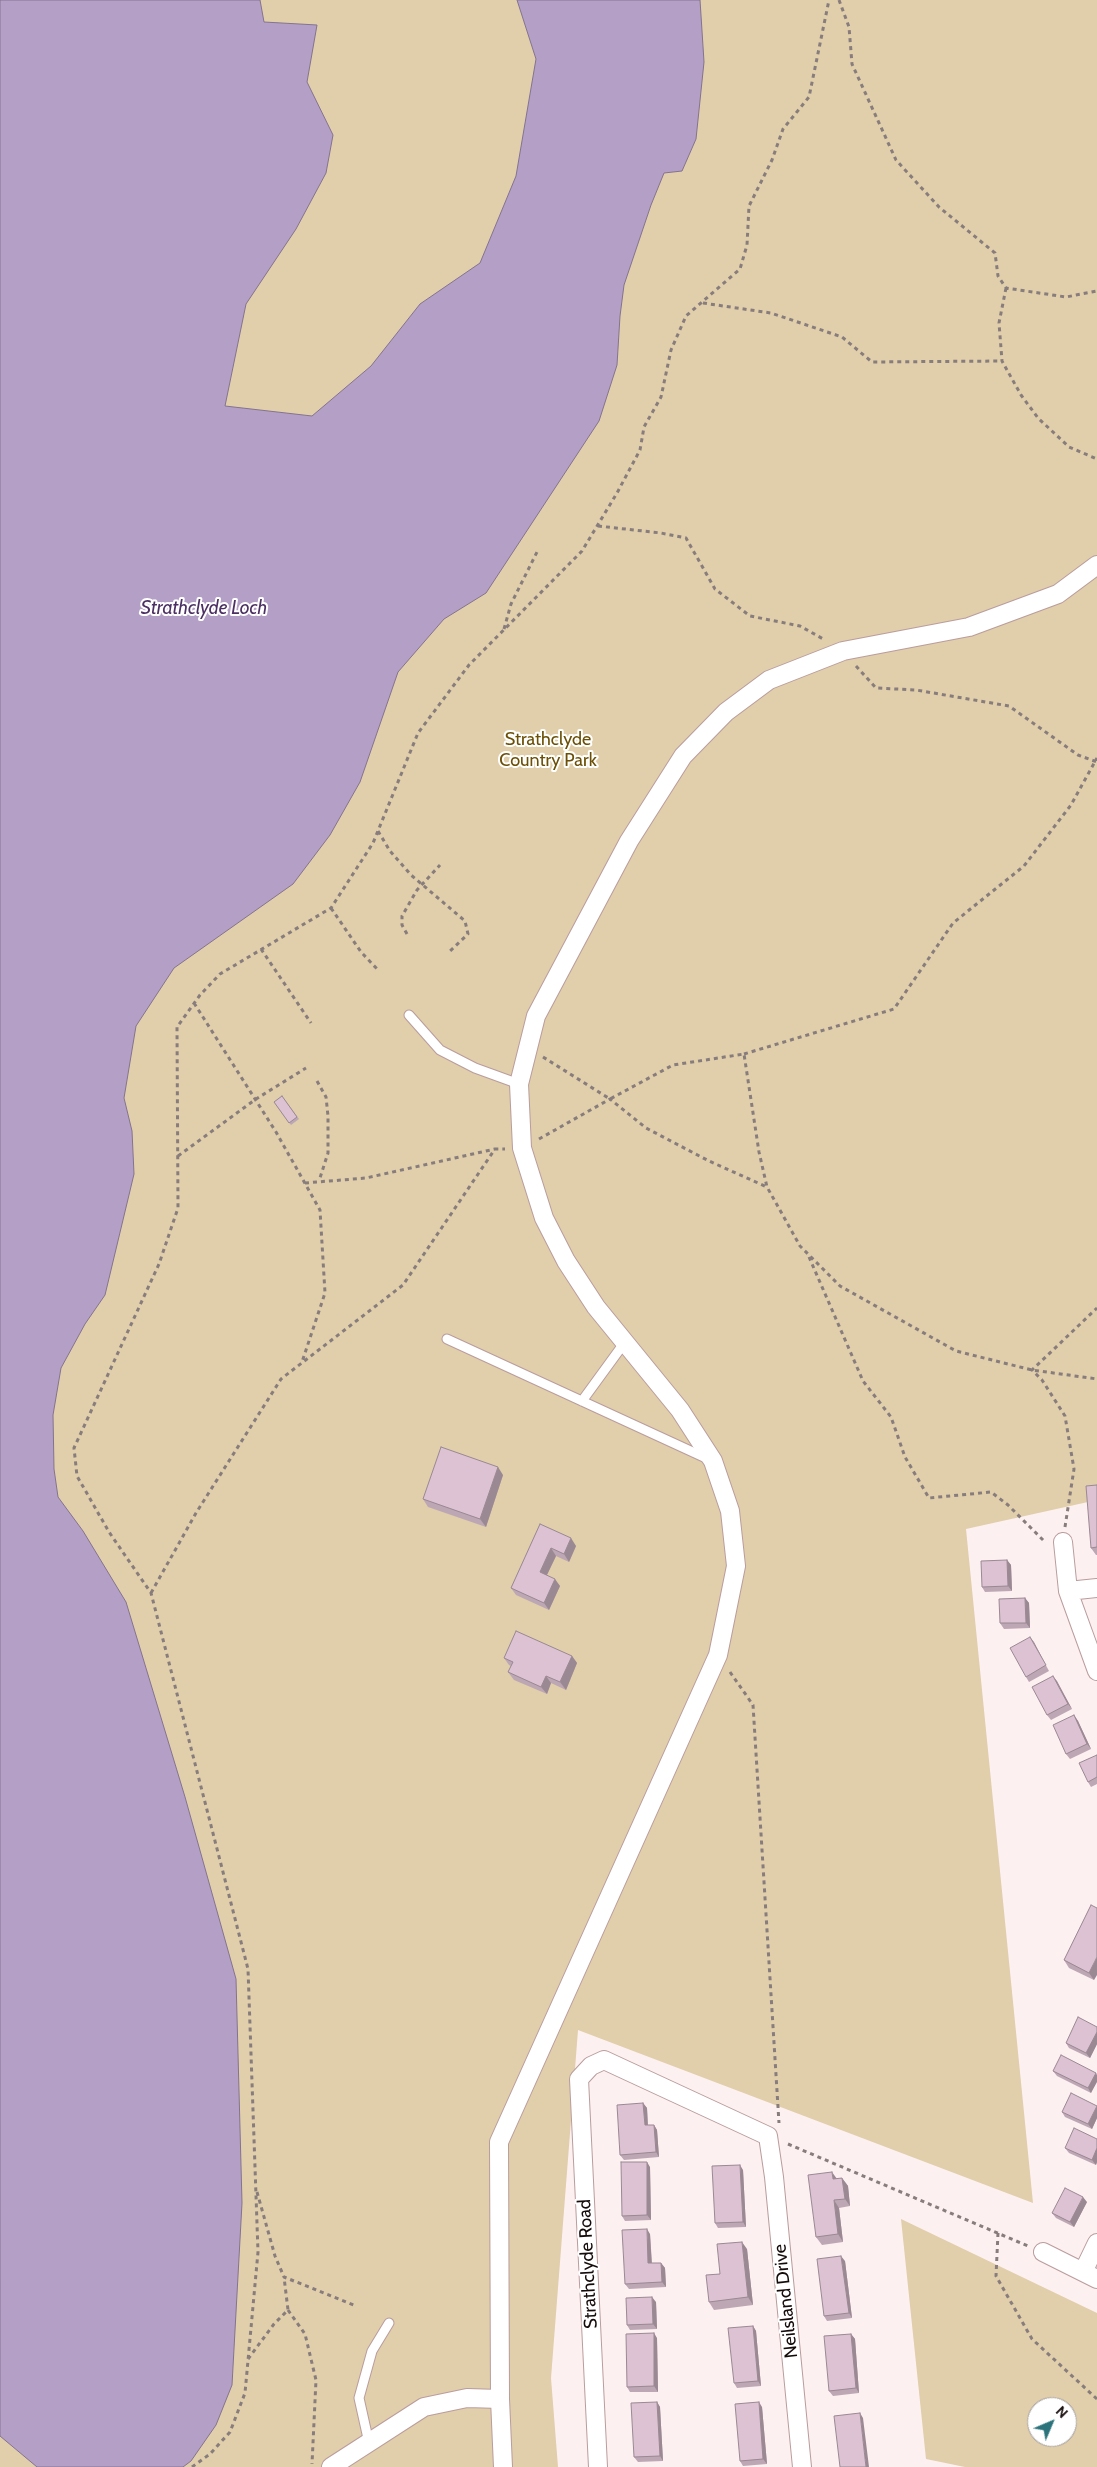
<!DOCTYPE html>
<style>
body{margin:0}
#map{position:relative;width:1097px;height:2467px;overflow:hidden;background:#fdf0f0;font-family:Cabin,sans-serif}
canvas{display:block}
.north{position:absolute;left:1027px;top:2397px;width:50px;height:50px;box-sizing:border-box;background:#fff;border:1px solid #a19d9d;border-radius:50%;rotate:45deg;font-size:14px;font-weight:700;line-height:20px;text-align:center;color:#150b0b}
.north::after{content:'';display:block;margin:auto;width:18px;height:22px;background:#2b747c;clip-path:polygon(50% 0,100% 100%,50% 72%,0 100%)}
</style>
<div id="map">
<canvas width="1097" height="2467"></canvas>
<div class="north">N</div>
</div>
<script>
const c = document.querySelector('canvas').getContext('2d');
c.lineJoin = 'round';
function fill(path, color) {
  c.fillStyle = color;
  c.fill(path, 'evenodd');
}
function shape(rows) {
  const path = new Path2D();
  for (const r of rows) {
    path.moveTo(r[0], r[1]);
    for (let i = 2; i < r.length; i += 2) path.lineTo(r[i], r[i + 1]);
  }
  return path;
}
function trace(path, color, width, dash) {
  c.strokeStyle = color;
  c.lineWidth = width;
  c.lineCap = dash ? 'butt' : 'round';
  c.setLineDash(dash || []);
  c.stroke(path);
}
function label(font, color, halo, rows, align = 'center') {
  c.font = font + ' Cabin,sans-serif';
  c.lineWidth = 4;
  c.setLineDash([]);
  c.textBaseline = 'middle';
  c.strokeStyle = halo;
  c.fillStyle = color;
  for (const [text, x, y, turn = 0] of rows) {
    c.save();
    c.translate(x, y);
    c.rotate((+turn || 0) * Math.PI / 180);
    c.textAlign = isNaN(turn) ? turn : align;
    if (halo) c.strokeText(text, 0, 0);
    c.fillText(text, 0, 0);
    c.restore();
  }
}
const green = shape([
 [0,0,1097,0,1097,1500,966,1529,1033,2203,578,2030,551,2378,558,2467,0,2467],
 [901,2219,1097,2313,1097,2467,965,2467,926,2459],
 [1037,2407,1067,2407,1067,2437,1037,2437]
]);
const water = shape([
 [0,0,260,0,264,22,317,25,307,82,333,135,326,173,296,229,246,304,225,406,312,416,371,366,420,304,480,263,516,176,536,59,517,0,700,0,704,62,696,139,682,171,664,173,651,205,624,285,620,316,617,365,599,421,486,593,444,619,398,672,360,782,330,835,293,884,174,968,136,1026,124,1098,132,1131,134,1174,105,1295,85,1324,61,1368,53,1415,54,1469,58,1497,83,1531,126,1602,185,1797,236,1979,242,2203,232,2385,216,2425,191,2461,183,2467,37,2467,0,2436,0,0]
]);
const path = shape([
 [839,0,849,27,852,64,896,160,939,207,995,253,998,276,1006,288,1066,297,1097,291],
 [1006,288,999,323,1002,361,1021,395,1038,418,1069,447,1097,459],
 [703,303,771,313,842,337,872,362,1002,361],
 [598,526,661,533,686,538,715,589,750,616,800,626,825,640],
 [504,629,511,604,538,550],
 [856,666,876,688,916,690,1009,706,1078,755,1097,762],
 [378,831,390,851,411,875,465,921,468,934,448,953],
 [331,908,361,952,379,971],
 [407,934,402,925,402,916,417,890,440,865],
 [261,949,311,1023],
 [194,1003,276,1132,320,1210,325,1293,302,1362],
 [744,1054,894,1009,953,923,1024,866,1071,805,1097,758],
 [543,1057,610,1099,673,1065,744,1054,759,1152,767,1187,800,1246,840,1286,956,1351,1032,1370,1097,1379],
 [317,1081,326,1097,328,1116,328,1153,319,1181],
 [539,1139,610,1099,646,1128,709,1161,767,1187],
 [178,1156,256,1099,306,1068],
 [305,1183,366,1178,495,1149],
 [809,1257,863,1381,891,1417,905,1457,929,1498,991,1492,1008,1505,1045,1542],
 [1065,1527,1074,1469,1065,1416,1042,1380,1032,1370,1097,1308],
 [151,1593,196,1513,281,1379,403,1285,495,1149,505,1149],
 [730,1672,753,1705,779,2123],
 [788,2144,1028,2246],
 [257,2192,275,2256,284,2277,356,2306],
 [998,2233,996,2276,1032,2339,1097,2399],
 [288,2310,305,2334,316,2380,312,2464],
 [248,2359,274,2324,288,2310,284,2277],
 [192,2467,210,2454,230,2432,245,2393,258,2252,248,1969,151,1593,109,1532,77,1476,74,1448,159,1264,178,1208,177,1027,200,995,220,974,331,908,373,843,418,733,469,665,582,551,617,493,640,450,644,427,661,397,671,350,686,316,740,269,747,245,749,206,772,160,783,129,809,97,829,0]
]);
const service = shape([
 [409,1015,440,1050,475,1068,519,1084],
 [447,1339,708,1459],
 [582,1401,625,1342],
 [369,2443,359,2398,372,2351,389,2323]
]);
const minor = shape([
 [1063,1542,1068,1591,1097,1671],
 [1068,1591,1097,1588],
 [1043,2252,1097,2279],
 [1083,2272,1097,2243],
 [331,2467,424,2407,467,2398,500,2399],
 [503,2467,500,2399,499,2142,718,1655,736,1566,730,1511,713,1461,680,1410,596,1307,566,1261,544,1218,522,1148,519,1084,536,1016,629,841,683,756,726,712,769,680,843,651,969,627,1058,594,1097,565],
 [598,2467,579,2079,591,2066,604,2060,768,2136,774,2177,802,2467]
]);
const wall = shape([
 [282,1096,299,1119,291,1125,274,1102],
 [503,1475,486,1527,428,1507,423,1499],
 [1097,1485,1097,1555,1096,1555,1091,1548],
 [540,1524,576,1546,569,1562,556,1556,547,1575,560,1586,549,1610,516,1595,511,1588],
 [1007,1560,1011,1565,1012,1591,985,1592,982,1587],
 [1025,1598,1029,1603,1030,1628,1004,1629,1000,1623],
 [1030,1637,1049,1671,1029,1682,1026,1677],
 [572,1656,577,1663,566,1690,551,1683,547,1694,514,1680,508,1672,511,1666,509,1665,504,1658],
 [1053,1676,1072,1709,1051,1720,1047,1715],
 [1074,1715,1078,1721,1091,1749,1070,1759,1066,1754],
 [1097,1755,1097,1784,1091,1787,1088,1782],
 [1091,1905,1094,1980,1069,1968,1064,1960],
 [1097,2027,1097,2044,1090,2058,1069,2048,1066,2043],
 [1053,2071,1096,2073,1091,2093,1057,2076],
 [643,2103,647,2108,648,2125,654,2125,657,2130,659,2157,624,2160,620,2155],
 [1097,2106,1097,2118,1092,2129,1065,2117,1062,2112],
 [1097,2139,1097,2162,1096,2165,1069,2153,1065,2148],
 [650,2167,651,2220,625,2221,622,2216],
 [743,2170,746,2227,718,2228,715,2223],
 [842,2178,848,2186,850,2206,839,2208,843,2242,822,2245,816,2237,837,2179],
 [1087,2202,1074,2227,1056,2218,1052,2213],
 [650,2234,652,2263,661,2263,665,2268,666,2287,629,2289,625,2284],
 [747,2249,753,2305,714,2310,709,2302,720,2274],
 [845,2261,852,2318,827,2321,824,2316],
 [656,2302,657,2329,630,2330,627,2325],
 [753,2326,756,2331,761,2386,737,2388,734,2383],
 [851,2334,855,2339,859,2393,833,2396,829,2391],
 [657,2338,658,2392,630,2392,627,2387],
 [657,2402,660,2407,663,2461,638,2462,634,2457],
 [762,2407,767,2464,743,2466,740,2461]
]);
const shadedWall = shape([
 [498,1467,503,1475,486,1527,480,1519],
 [571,1538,576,1546,569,1562,564,1554],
 [551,1548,556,1556,545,1579,540,1572],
 [1007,1560,1011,1565,1012,1591,1008,1586],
 [555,1579,560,1586,549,1610,544,1603],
 [1025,1598,1029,1603,1030,1628,1026,1623],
 [1030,1637,1034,1642,1049,1671,1046,1665],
 [572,1656,577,1663,566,1690,560,1682],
 [546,1676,551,1683,547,1694,541,1687],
 [1053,1676,1057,1681,1072,1709,1068,1704],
 [1074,1715,1078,1721,1091,1749,1087,1744],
 [1097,1957,1097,1975,1094,1980,1089,1973],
 [1097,2032,1097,2044,1090,2058,1086,2053],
 [1096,2073,1097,2075,1097,2082,1091,2093,1088,2088],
 [643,2103,647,2108,648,2130,645,2125],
 [1097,2106,1097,2118,1092,2129,1088,2124],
 [654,2125,657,2130,659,2157,656,2152],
 [1097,2148,1097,2162,1096,2165,1092,2160],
 [647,2162,650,2167,651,2220,647,2215],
 [740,2165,743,2170,746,2227,743,2222],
 [832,2172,837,2179,833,2179],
 [842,2178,848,2186,850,2206,845,2199],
 [1083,2197,1087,2202,1074,2227,1070,2222],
 [834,2200,839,2208,843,2242,838,2234],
 [647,2229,650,2234,652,2269,648,2263],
 [742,2242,747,2249,753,2305,748,2297],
 [841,2256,845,2261,852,2318,849,2313],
 [661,2263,665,2268,666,2287,662,2282],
 [652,2297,656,2302,657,2329,653,2324],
 [753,2326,756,2331,761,2386,758,2381],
 [654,2333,657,2338,658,2392,654,2386],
 [851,2334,855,2339,859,2393,856,2388],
 [657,2402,660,2407,663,2461,660,2456],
 [759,2402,762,2407,767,2464,763,2459],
 [860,2413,863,2418,869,2467,866,2467]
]);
const building = shape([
 [282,1096,297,1117,289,1123,274,1102,282,1096],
 [441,1447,498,1467,480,1519,423,1499,441,1447],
 [1097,1485,1097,1547,1091,1548,1086,1486,1097,1485],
 [540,1524,571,1538,564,1554,551,1548,540,1572,555,1579,544,1603,511,1588,540,1524],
 [1007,1560,1008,1586,982,1587,981,1561,1007,1560],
 [1025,1598,1026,1623,1000,1623,999,1599,1025,1598],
 [516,1631,572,1656,560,1682,546,1676,541,1687,508,1672,513,1662,504,1658,516,1631],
 [1030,1637,1046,1665,1026,1677,1010,1648,1030,1637],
 [1053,1676,1068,1704,1047,1715,1032,1687,1053,1676],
 [1074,1715,1087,1744,1066,1754,1053,1725,1074,1715],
 [1097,1755,1097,1777,1088,1782,1079,1763,1097,1755],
 [1091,1905,1097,1908,1097,1957,1089,1973,1064,1960,1091,1905],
 [1078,2017,1097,2027,1097,2032,1086,2053,1066,2043,1078,2017],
 [1061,2055,1096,2073,1088,2088,1053,2071,1061,2055],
 [1071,2093,1097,2106,1088,2124,1062,2112,1071,2093],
 [643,2103,645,2125,654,2125,656,2152,620,2155,617,2105,643,2103],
 [1074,2128,1097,2139,1097,2148,1092,2160,1065,2148,1074,2128],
 [621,2162,647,2162,647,2215,622,2216,621,2162],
 [740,2165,743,2222,715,2223,712,2166,740,2165],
 [832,2172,833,2179,842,2178,845,2199,834,2200,838,2234,816,2237,808,2175,832,2172],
 [1065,2188,1083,2197,1070,2222,1052,2213,1065,2188],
 [647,2229,648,2263,661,2263,662,2282,625,2284,622,2230,647,2229],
 [742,2242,748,2297,709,2302,706,2275,720,2274,717,2244,742,2242],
 [841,2256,849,2313,824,2316,817,2259,841,2256],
 [652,2297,653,2324,627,2325,626,2298,652,2297],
 [753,2326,758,2381,734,2383,728,2328,753,2326],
 [654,2333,654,2386,627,2387,626,2334,654,2333],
 [851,2334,856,2388,829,2391,824,2336,851,2334],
 [657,2402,660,2456,634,2457,631,2403,657,2402],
 [759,2402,763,2459,740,2461,735,2404,759,2402],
 [860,2413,866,2467,840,2467,834,2416,860,2413]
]);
const parkNames = [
 ["Strathclyde",548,740],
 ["Country Park",548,761]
];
const streetNames = [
 ["Strathclyde Road",588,2264,-93],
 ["Neilsland Drive",786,2301,-96]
];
const waterNames = [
 ["Strathclyde Loch",204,608]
];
fill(green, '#e1ceaa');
fill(water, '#b4a0c7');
trace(water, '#84738f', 1);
trace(service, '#ba9c9d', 11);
trace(minor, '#ba9c9d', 20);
trace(path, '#887d7d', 3, [4, 4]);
trace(service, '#fff', 9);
trace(minor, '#fff', 18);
fill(wall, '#bda7b5');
fill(shadedWall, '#9a8893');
fill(building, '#dcc2d2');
trace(building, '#9a8893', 1);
label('18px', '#6b4f05', '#fff', parkNames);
label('18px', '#150b0b', '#fff', streetNames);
label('italic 19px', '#4c3063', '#fff', waterNames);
</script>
